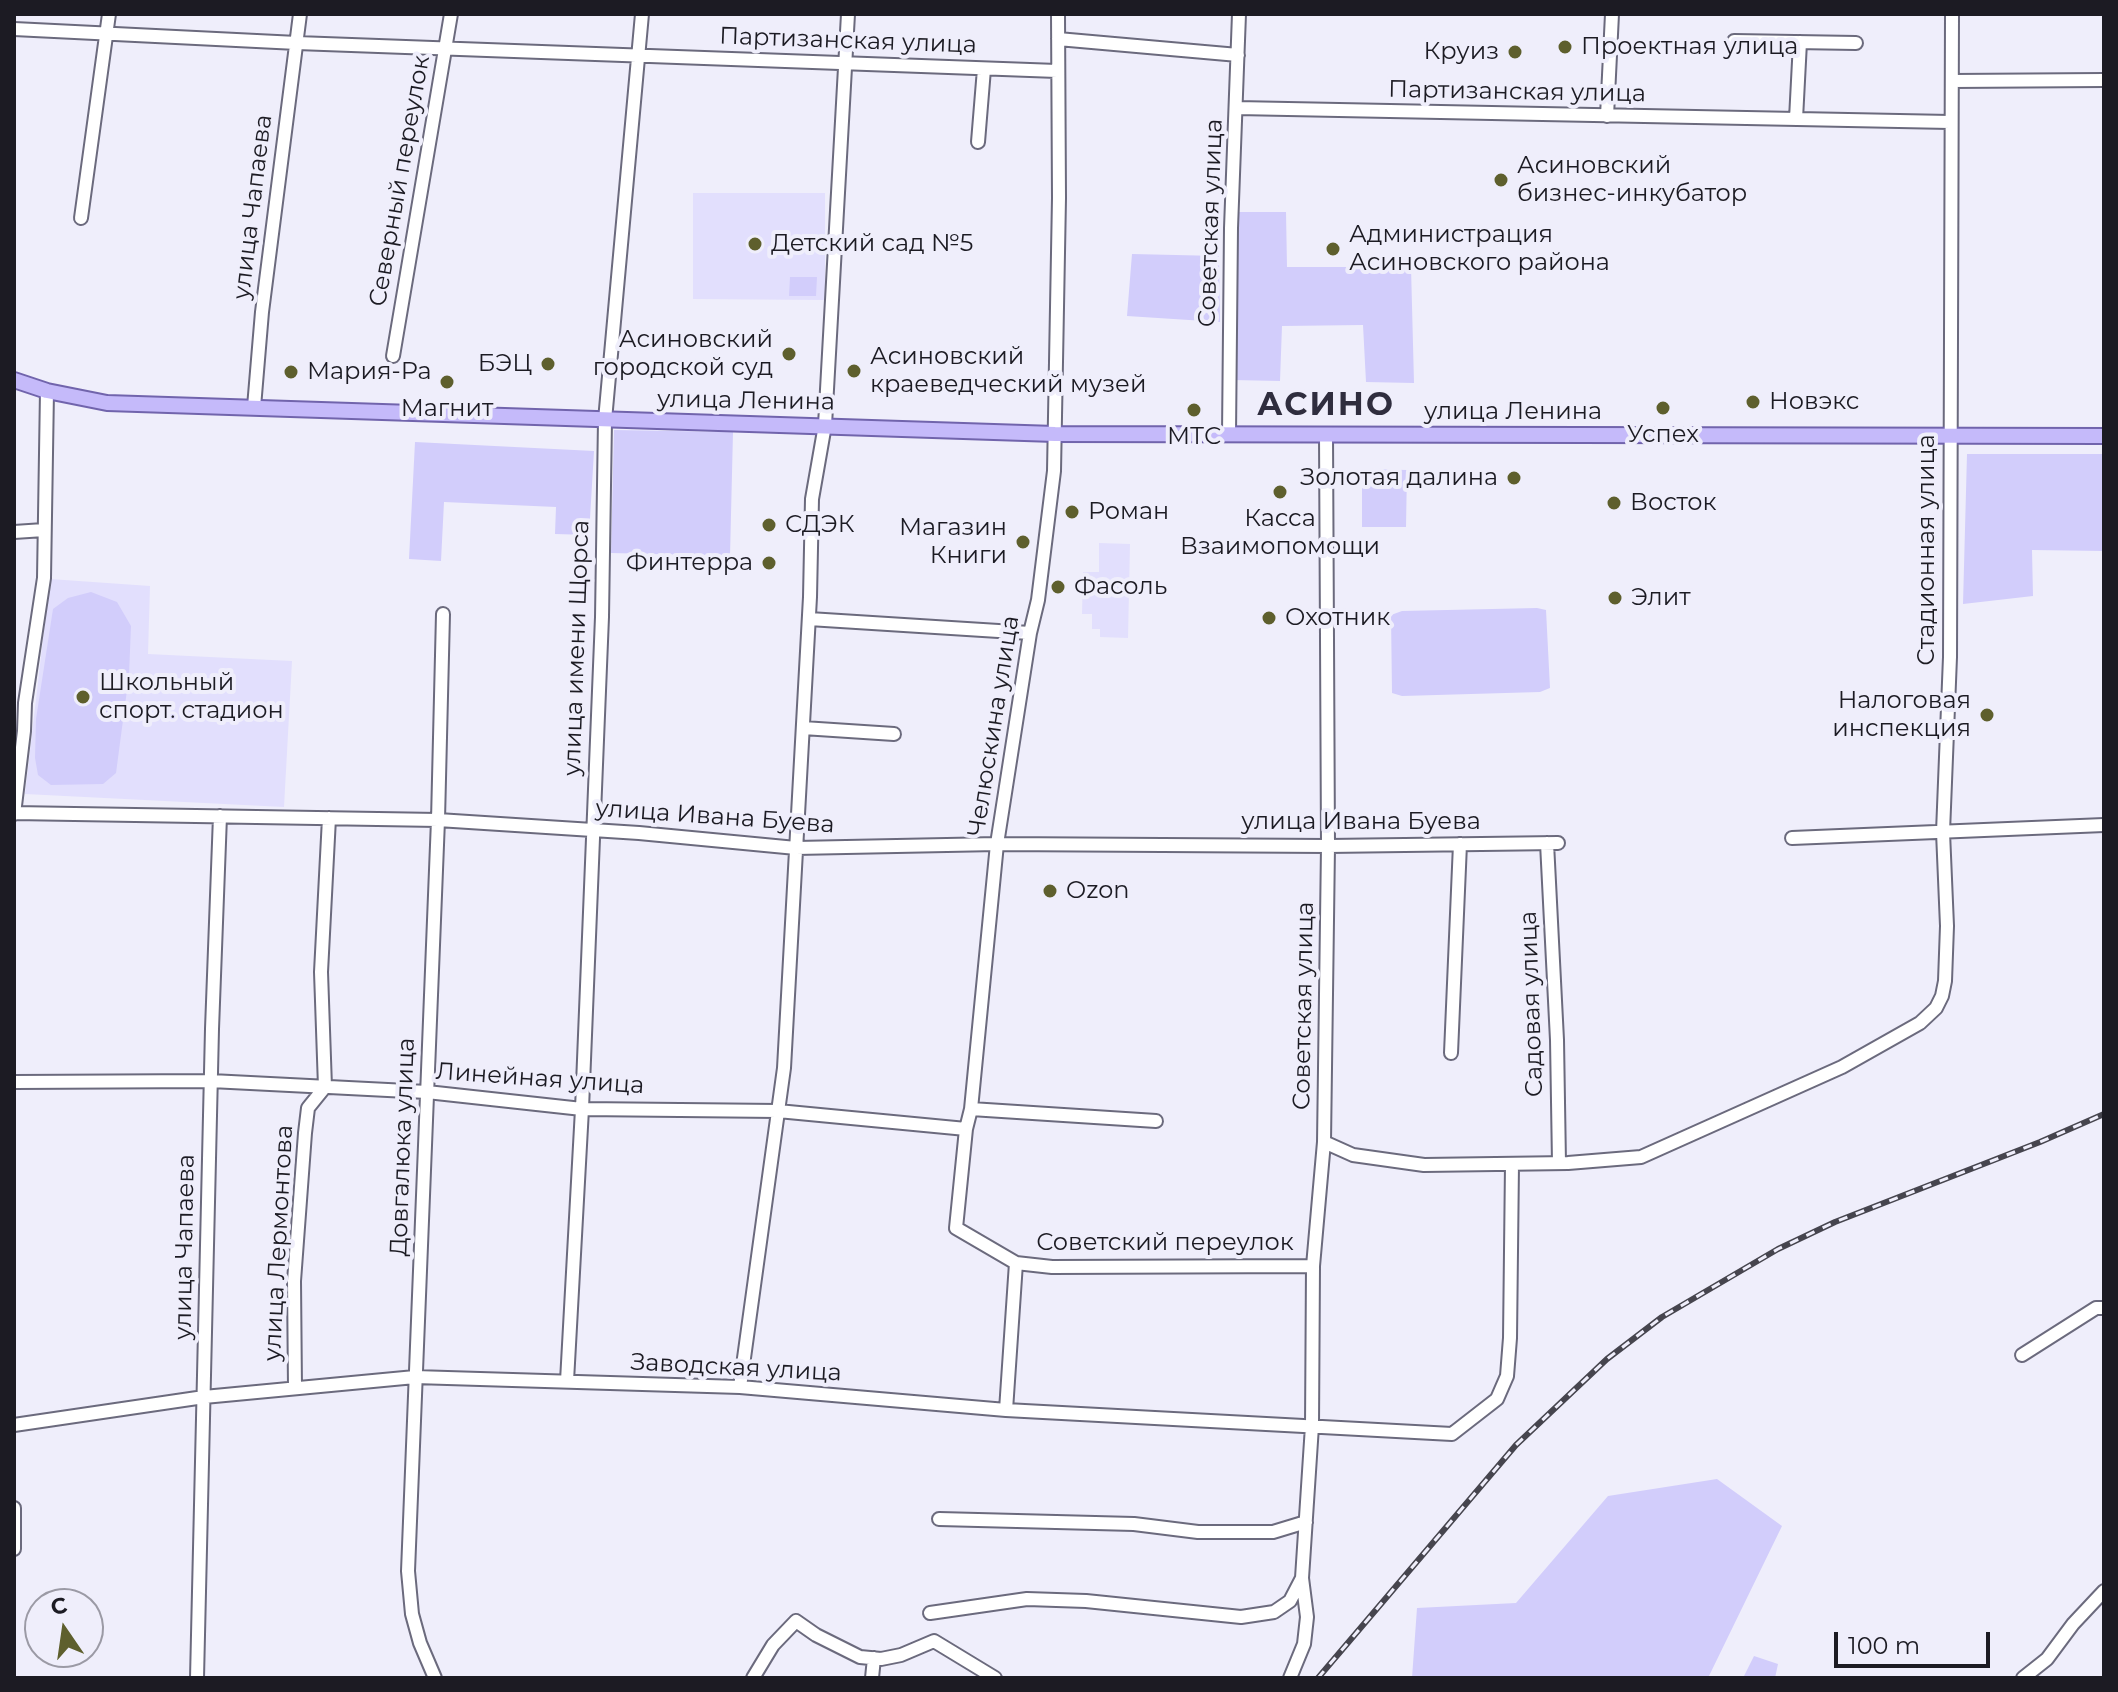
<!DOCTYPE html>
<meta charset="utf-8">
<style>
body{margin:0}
#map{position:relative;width:2118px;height:1692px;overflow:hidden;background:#efeefb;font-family:Montserrat,sans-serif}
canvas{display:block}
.frame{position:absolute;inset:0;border:16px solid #1c1b23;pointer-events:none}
.north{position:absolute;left:24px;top:1588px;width:80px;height:80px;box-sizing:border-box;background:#efeefb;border:2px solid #9b9aa5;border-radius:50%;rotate:347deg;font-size:22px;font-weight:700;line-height:32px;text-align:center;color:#1c1b23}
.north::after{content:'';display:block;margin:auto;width:28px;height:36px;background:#5e5f2d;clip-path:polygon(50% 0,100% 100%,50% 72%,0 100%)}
.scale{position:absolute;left:1834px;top:1632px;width:156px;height:36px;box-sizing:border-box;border:4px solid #1c1b23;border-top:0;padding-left:10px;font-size:24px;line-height:28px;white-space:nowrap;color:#1c1b23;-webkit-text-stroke:6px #efeefb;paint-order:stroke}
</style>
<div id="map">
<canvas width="2118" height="1692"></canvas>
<div class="frame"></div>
<div class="north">С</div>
<div class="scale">100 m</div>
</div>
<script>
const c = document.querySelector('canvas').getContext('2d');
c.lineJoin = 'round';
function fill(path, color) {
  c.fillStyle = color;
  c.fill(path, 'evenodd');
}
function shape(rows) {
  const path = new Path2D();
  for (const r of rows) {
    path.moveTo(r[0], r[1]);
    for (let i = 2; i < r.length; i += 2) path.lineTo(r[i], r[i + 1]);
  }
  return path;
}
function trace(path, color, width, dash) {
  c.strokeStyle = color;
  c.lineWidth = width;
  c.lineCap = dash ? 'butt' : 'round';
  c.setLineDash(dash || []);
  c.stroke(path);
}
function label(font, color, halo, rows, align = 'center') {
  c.font = font + ' Montserrat,sans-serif';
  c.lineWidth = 8;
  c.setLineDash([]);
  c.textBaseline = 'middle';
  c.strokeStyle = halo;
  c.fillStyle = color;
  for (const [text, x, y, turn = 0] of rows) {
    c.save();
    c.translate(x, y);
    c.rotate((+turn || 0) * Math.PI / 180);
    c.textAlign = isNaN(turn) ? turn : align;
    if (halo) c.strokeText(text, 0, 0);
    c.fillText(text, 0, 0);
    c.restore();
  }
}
const built = shape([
 [693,193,825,193,825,300,693,299],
 [1099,543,1130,544,1128,638,1100,637,1100,629,1092,629,1092,614,1082,614,1083,572,1099,572],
 [50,579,150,586,148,654,292,661,284,807,25,794]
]);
const green = shape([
 [1237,212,1286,212,1287,267,1411,267,1414,383,1366,382,1363,325,1282,326,1280,381,1233,380],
 [1132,254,1219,256,1220,322,1127,316],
 [790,277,817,277,816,296,789,296],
 [614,430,733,432,730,556,611,553],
 [415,442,594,451,589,535,555,534,556,507,444,502,441,561,409,559],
 [1967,454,2104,454,2104,551,2032,550,2033,596,1963,604],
 [1362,469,1407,470,1406,527,1362,527],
 [91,592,117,602,131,626,129,675,116,773,103,784,51,785,38,775,35,758,36,719,53,609,68,598],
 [1537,608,1546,610,1550,688,1540,692,1402,696,1392,693,1391,615,1402,611],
 [1717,1479,1782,1526,1708,1678,1412,1678,1417,1608,1516,1603,1608,1496],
 [1754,1656,1778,1664,1775,1678,1743,1678]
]);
const minor = shape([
 [14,29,297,43,1057,71],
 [1058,39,1238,55],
 [1734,41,1856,43],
 [1952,81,2104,80],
 [1237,108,1950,122],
 [1607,116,1612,14],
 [1796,119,1800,42],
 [978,142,984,69],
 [81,218,109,14],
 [393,356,451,14],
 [254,407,262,312,300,14],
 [1229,434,1231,228,1239,14],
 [14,532,44,530],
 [809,619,1030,633],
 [803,728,894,734],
 [14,813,438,820,639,833,796,848,997,844,1328,846,1558,843],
 [14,814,24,731,25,703,44,578,47,391],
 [1792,838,2104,825],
 [1547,843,1557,1040,1559,1163],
 [1451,1053,1460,844],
 [14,1082,211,1081,427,1092,582,1109,778,1111,966,1129],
 [971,1109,1156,1121],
 [1324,1142,1353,1155,1424,1165,1568,1163,1641,1157,1842,1067,1920,1023,1936,1008,1942,996,1945,981,1947,926,1943,832,1950,657,1952,14],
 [1016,1263,1052,1267,1313,1266],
 [2022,1355,2096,1308,2104,1308],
 [567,1381,582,1109,602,617,605,420,642,14],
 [740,1387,784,1068,810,597,812,499,825,425,848,14],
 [295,1388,294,1281,305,1133,308,1108,325,1087,321,972,329,818],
 [1006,1410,1016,1263,956,1228,966,1129,971,1109,997,844,1030,633,1038,600,1054,471,1059,198,1058,14],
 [14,1425,204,1397,415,1377,740,1387,1006,1410,1452,1434,1497,1399,1507,1376,1510,1338,1512,1164],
 [14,1508,14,1549],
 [939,1519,1134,1524,1198,1532,1273,1532,1306,1522],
 [930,1613,1027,1599,1086,1601,1241,1617,1274,1612,1290,1601,1302,1578],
 [197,1678,212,1029,220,816],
 [435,1678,420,1643,412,1614,408,1571,438,820,443,614],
 [753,1678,773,1645,796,1621,816,1635,860,1657,881,1659,901,1655,934,1641,995,1678],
 [872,1678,874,1658],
 [1290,1678,1304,1644,1307,1617,1302,1578,1312,1426,1313,1266,1324,1142,1328,846,1326,434],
 [2023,1678,2047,1659,2073,1624,2104,1591]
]);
const major = shape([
 [14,380,47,391,107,403,1055,434,2104,436]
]);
const rail = shape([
 [1318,1678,1516,1445,1607,1359,1662,1317,1778,1249,1835,1222,2040,1142,2104,1114]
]);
const markers = [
 [1565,47,8,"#5e5f2d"],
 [1515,52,8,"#5e5f2d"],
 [1501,180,8,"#5e5f2d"],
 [755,244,8,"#5e5f2d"],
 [1333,249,8,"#5e5f2d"],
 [789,354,8,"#5e5f2d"],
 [548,364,8,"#5e5f2d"],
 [854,371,8,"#5e5f2d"],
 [291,372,8,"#5e5f2d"],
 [447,382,8,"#5e5f2d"],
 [1753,402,8,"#5e5f2d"],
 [1663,408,8,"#5e5f2d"],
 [1194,410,8,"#5e5f2d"],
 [1514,478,8,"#5e5f2d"],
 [1280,492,8,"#5e5f2d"],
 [1614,503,8,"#5e5f2d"],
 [1072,512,8,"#5e5f2d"],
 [769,525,8,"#5e5f2d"],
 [1023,542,8,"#5e5f2d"],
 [769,563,8,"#5e5f2d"],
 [1058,587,8,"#5e5f2d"],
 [1615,598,8,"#5e5f2d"],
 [1269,618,8,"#5e5f2d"],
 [83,697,8,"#5e5f2d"],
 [1987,715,8,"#5e5f2d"],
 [1050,891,8,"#5e5f2d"]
];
const streetNames = [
 ["Партизанская улица",848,41,2],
 ["Партизанская улица",1517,92,1],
 ["Северный переулок",400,181,-80],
 ["улица Чапаева",253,207,-83],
 ["Советская улица",1211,223,-88],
 ["улица Ленина",746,401,1],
 ["улица Ленина",1513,412],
 ["Стадионная улица",1927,550,-90],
 ["улица имени Щорса",577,648,-88],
 ["Челюскина улица",994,726,-81],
 ["улица Ивана Буева",715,817,4],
 ["улица Ивана Буева",1361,822],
 ["Садовая улица",1532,1004,-92],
 ["Советская улица",1304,1006,-89],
 ["Линейная улица",540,1079,4],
 ["Довгалюка улица",403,1147,-88],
 ["улица Лермонтова",279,1243,-87],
 ["Советский переулок",1165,1243],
 ["улица Чапаева",185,1247,-89],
 ["Заводская улица",736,1368,3]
];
const poiNames = [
 ["Проектная улица",1581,47],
 ["Круиз",1499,52,"right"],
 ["Асиновский",1517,166],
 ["бизнес-инкубатор",1517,194],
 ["Администрация",1349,235],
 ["Асиновского района",1349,263],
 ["Детский сад №5",771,244],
 ["Асиновский",773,340,"right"],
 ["городской суд",773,368,"right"],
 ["Асиновский",870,357],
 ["краеведческий музей",870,385],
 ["БЭЦ",532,364,"right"],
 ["Мария-Ра",307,372],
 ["Новэкс",1769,402],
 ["Магнит",447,409,"center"],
 ["Успех",1663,435,"center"],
 ["МТС",1194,437,"center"],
 ["Золотая далина",1498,478,"right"],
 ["Восток",1630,503],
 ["Роман",1088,512],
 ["Касса",1280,519,"center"],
 ["Взаимопомощи",1280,547,"center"],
 ["СДЭК",785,525],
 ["Магазин",1007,528,"right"],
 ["Книги",1007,556,"right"],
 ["Финтерра",753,563,"right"],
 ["Фасоль",1074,587],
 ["Элит",1631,598],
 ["Охотник",1285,618],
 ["Школьный",99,683],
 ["спорт. стадион",99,711],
 ["Налоговая",1971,701,"right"],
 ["инспекция",1971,729,"right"],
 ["Ozon",1066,891]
];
const districtNames = [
 ["АСИНО",1326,406]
];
fill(built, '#e2dffd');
fill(green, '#d2cdfb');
trace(minor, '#6b6a7d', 16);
trace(major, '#7164ac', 18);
trace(minor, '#fff', 12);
trace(major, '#c5bafa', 14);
trace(rail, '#46454e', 6);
trace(rail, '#efeefb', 3, [9]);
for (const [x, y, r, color] of markers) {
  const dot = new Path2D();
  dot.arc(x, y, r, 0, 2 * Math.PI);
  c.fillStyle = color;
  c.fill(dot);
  trace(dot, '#efeefb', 3);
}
label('24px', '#1c1b23', '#efeefb', streetNames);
label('24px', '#1c1b23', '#efeefb', poiNames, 'left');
c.letterSpacing = '2px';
label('bold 32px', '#2f2d3e', '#efeefb', districtNames);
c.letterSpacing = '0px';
</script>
